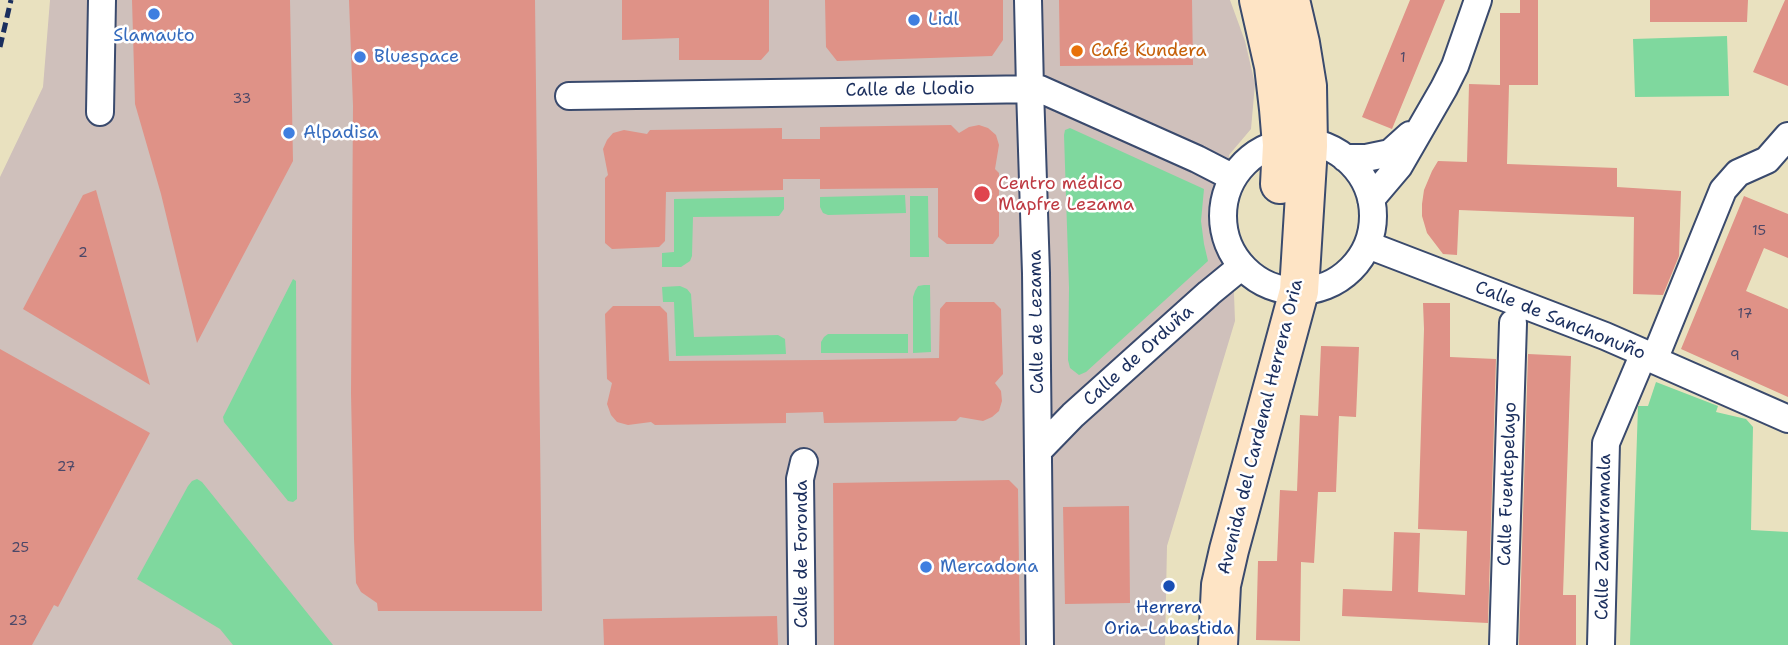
<!DOCTYPE html>
<meta charset="utf-8">
<style>
body{margin:0}
canvas{display:block;background:#e9e1bf}
</style>
<canvas width="1788" height="645"></canvas>
<script>
const c = document.querySelector('canvas').getContext('2d');
c.lineJoin = 'round';
function fill(path, color) {
  c.fillStyle = color;
  c.fill(path, 'evenodd');
}
function shape(rows) {
  const path = new Path2D();
  for (const r of rows) {
    if (r.length === 3) {
      path.moveTo(r[0] + r[2], r[1]);
      path.arc(r[0], r[1], r[2], 0, 2 * Math.PI);
      continue;
    }
    path.moveTo(r[0], r[1]);
    for (let i = 2; i < r.length; i += 2) path.lineTo(r[i], r[i + 1]);
  }
  return path;
}
function trace(path, color, width, dash) {
  c.strokeStyle = color;
  c.lineWidth = width;
  c.lineCap = dash ? 'butt' : 'round';
  c.setLineDash(dash || []);
  c.stroke(path);
}
function label(font, color, halo, rows, align = 'center') {
  c.font = font + ' "Shantell Sans",sans-serif';
  c.lineWidth = 5;
  c.setLineDash([]);
  c.textBaseline = 'middle';
  c.strokeStyle = halo;
  c.fillStyle = color;
  for (const [text, x, y, turn = 0] of rows) {
    c.save();
    c.translate(x, y);
    c.rotate((+turn || 0) * Math.PI / 180);
    c.textAlign = isNaN(turn) ? turn : align;
    if (halo) c.strokeText(text, 0, 0);
    c.fillText(text, 0, 0);
    c.restore();
  }
}
const industrial = shape([
 [50,0,1230,0,1245,41,1255,84,1251,129,1229,155,1235,321,1167,546,1165,645,0,645,0,177,43,87]
]);
const green = shape([
 [1727,36,1729,96,1635,97,1633,39],
 [1070,128,1204,189,1201,221,1204,244,1208,261,1086,372,1079,375,1070,368,1068,360,1069,288,1064,135,1065,130],
 [905,195,906,213,828,215,823,213,820,207,820,197],
 [910,196,928,196,929,257,910,257],
 [784,197,784,209,779,216,693,217,692,256,690,261,681,267,662,267,662,253,674,252,674,199],
 [293,279,296,281,297,495,297,499,293,502,288,501,224,422,223,417],
 [924,285,930,285,931,352,913,353,913,297,915,291,918,286],
 [680,286,687,289,691,294,694,337,778,335,785,339,786,354,676,356,674,302,663,302,662,287],
 [828,334,908,334,908,353,821,353,821,342,824,337],
 [1656,382,1718,406,1716,412,1746,419,1753,427,1751,530,1788,532,1788,645,1630,645,1638,406,1648,406],
 [197,479,202,482,333,645,233,645,220,629,137,579,188,486,192,481]
]);
const building = shape([
 [132,0,290,0,293,161,197,343,161,194,135,104],
 [349,0,535,0,542,611,378,611,377,603,361,592,356,583,354,539,351,393,353,106],
 [622,0,769,0,769,51,761,60,679,60,679,38,622,40],
 [825,0,1003,0,1003,40,992,56,837,61,826,47],
 [1059,0,1192,0,1193,65,1060,66],
 [1410,0,1445,0,1392,129,1362,117],
 [1520,0,1538,0,1538,85,1509,85,1507,164,1617,168,1617,187,1681,191,1679,256,1663,295,1633,294,1634,217,1459,210,1457,255,1443,254,1427,233,1422,216,1422,204,1424,190,1432,171,1438,161,1467,162,1469,84,1500,85,1500,13,1520,13],
 [1650,0,1748,0,1747,22,1650,22],
 [1785,0,1788,0,1788,86,1753,72],
 [951,125,959,133,969,127,979,125,988,128,996,135,999,145,995,169,999,173,999,236,993,244,947,244,938,237,938,188,820,189,820,179,783,179,783,190,666,192,665,241,659,247,612,249,605,243,605,178,608,175,603,149,607,140,613,133,624,130,647,134,650,130,782,128,782,139,820,139,820,127],
 [96,190,150,385,23,309,83,195],
 [1744,196,1788,214,1788,258,1764,248,1746,291,1788,309,1788,397,1681,349],
 [946,302,994,302,1001,309,1003,374,995,383,1001,391,1002,401,999,411,992,417,983,421,960,417,956,421,824,423,823,412,786,413,786,423,655,425,651,422,628,425,617,422,611,415,607,404,612,383,607,379,605,314,613,306,660,306,667,313,669,361,822,360,939,358,940,309],
 [1423,303,1450,303,1450,357,1496,359,1488,623,1342,616,1343,589,1392,591,1394,532,1420,533,1418,592,1465,595,1467,531,1418,529,1424,329],
 [1321,346,1359,347,1356,417,1339,416,1336,492,1318,492,1314,563,1301,562,1300,641,1256,640,1258,561,1277,561,1280,490,1297,491,1300,415,1318,416],
 [0,349,150,433,58,607,54,605,32,645,0,645],
 [1528,354,1571,356,1563,595,1576,595,1576,645,1519,645],
 [1009,480,1018,489,1020,645,834,645,833,483],
 [1129,506,1130,603,1065,604,1063,507],
 [777,616,778,645,604,645,603,619]
]);
const street = shape([
 [1028,0,1030,89,1036,273,1040,645],
 [569,96,1040,89,1197,159,1232,177],
 [100,112,102,0],
 [1298,216,75],
 [1345,158,1366,158,1390,153,1410,135],
 [1371,199,1399,166,1444,88,1455,66,1478,0],
 [1368,245,1605,336,1644,353,1654,360,1788,419],
 [1654,360,1723,190,1738,173,1767,160,1788,136],
 [1039,450,1073,415,1209,293,1242,266],
 [802,645,800,479,804,462],
 [1503,645,1513,323],
 [1601,645,1606,443,1644,353]
]);
const secondary = shape([
 [1259,0,1274,66,1279,109,1282,145,1280,184],
 [1218,645,1221,585,1229,550,1299,291,1308,146,1307,86,1300,43,1290,0]
]);
const rail = shape([
 [0,47,11,0]
]);
const markers = [
 [154,14,7,"#3f7fe0"],
 [914,20,7,"#3f7fe0"],
 [1077,51,7,"#e8710a"],
 [360,57,7,"#3f7fe0"],
 [289,133,7,"#3f7fe0"],
 [982,194,9,"#e0444e"],
 [926,567,7,"#3f7fe0"],
 [1169,586,7,"#1a4fb4"]
];
const numberNames = [
 ["1",1403,58],
 ["33",242,99],
 ["15",1759,231],
 ["2",83,253],
 ["17",1745,314],
 ["9",1735,356],
 ["27",66,467],
 ["25",20,548],
 ["23",18,621]
];
const shopNames = [
 ["Lidl",928,20],
 ["Slamauto",154,36,"center"],
 ["Bluespace",374,57],
 ["Alpadisa",303,133],
 ["Mercadona",940,567]
];
const foodNames = [
 ["Café Kundera",1091,51]
];
const streetNames = [
 ["Calle de Llodio",910,90,-1],
 ["Calle de Sanchonuño",1560,321,22],
 ["Calle de Lezama",1037,322,-91],
 ["Calle de Orduña",1139,356,-42],
 ["Avenida del Cardenal Herrera Oria",1261,427,-76],
 ["Calle Fuentepelayo",1508,484,-88],
 ["Calle Zamarramala",1604,537,-89],
 ["Calle de Foronda",802,554,-90]
];
const healthNames = [
 ["Centro médico",998,184],
 ["Mapfre Lezama",998,205]
];
const transitNames = [
 ["Herrera",1169,608],
 ["Oria-Labastida",1169,629]
];
fill(industrial, '#cfc0bb');
fill(green, '#7fd89e');
fill(building, '#df9287');
trace(street, '#3a4a6d', 30);
trace(secondary, '#3a4a6d', 42);
trace(street, '#fff', 26);
trace(secondary, '#fee4c5', 38);
trace(rail, '#1b2f5e', 5, [10, 5]);
for (const [x, y, r, color] of markers) {
  const dot = new Path2D();
  dot.arc(x, y, r, 0, 2 * Math.PI);
  c.fillStyle = color;
  c.fill(dot);
  trace(dot, '#fff', 2.5);
}
label('14px', '#4c4868', null, numberNames);
label('18px', '#366cbe', '#fff', shopNames, 'left');
label('18px', '#c56008', '#fff', foodNames, 'left');
label('18px', '#1b2f5e', '#fff', streetNames);
label('18px', '#be3a42', '#fff', healthNames, 'left');
label('18px', '#164399', '#fff', transitNames);
</script>
